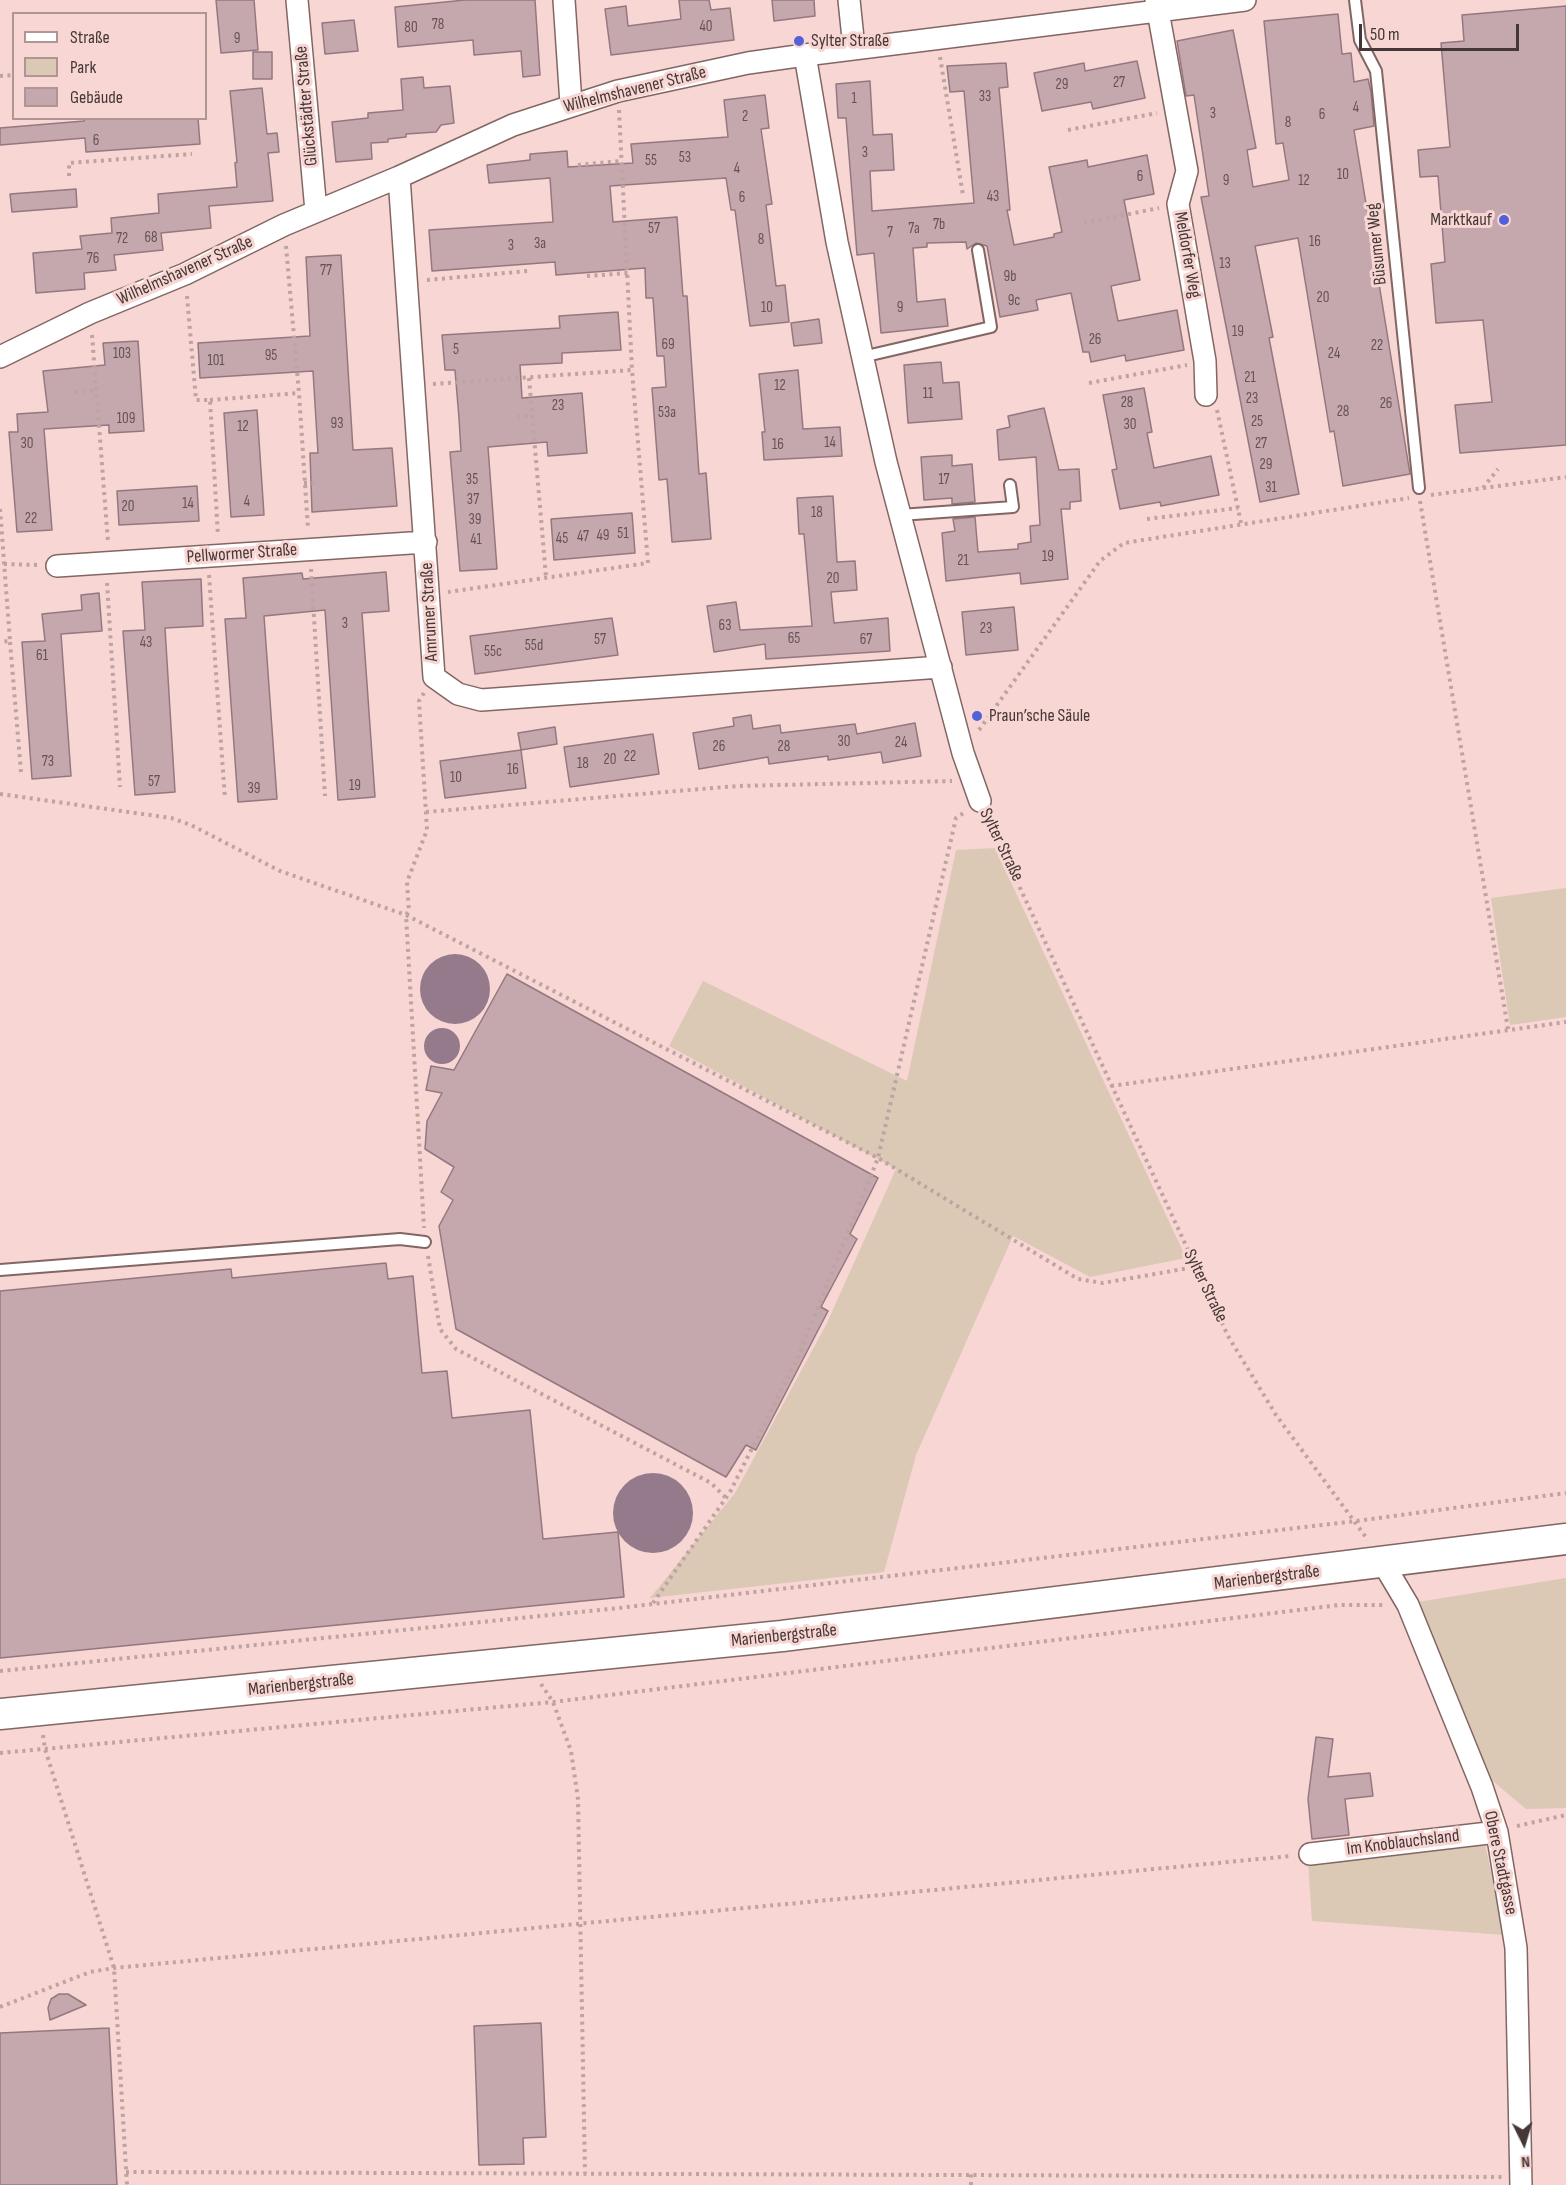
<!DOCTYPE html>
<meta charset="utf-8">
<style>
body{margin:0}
#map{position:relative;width:1566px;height:2185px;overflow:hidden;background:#f7d6d3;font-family:"Sofia Sans Condensed",sans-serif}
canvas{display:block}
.legend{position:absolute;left:12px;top:12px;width:195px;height:108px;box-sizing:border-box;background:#f7d6d3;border:2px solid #af9694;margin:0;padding:8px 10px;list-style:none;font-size:18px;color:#443736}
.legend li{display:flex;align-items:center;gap:12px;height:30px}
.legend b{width:30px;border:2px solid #af9694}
.north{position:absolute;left:1494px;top:2113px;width:60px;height:60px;-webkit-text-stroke:4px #f7d6d3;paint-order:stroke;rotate:175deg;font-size:16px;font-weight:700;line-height:24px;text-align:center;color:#443736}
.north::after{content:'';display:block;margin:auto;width:21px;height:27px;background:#443736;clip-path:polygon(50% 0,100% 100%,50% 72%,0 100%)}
.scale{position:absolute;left:1359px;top:24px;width:160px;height:27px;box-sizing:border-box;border:3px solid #443736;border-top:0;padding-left:8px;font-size:18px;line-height:21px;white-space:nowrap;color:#443736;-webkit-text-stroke:4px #f7d6d3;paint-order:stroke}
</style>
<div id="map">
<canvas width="1566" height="2185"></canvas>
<ul class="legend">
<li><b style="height:8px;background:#fff"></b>Straße</li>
<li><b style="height:16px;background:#dbc8b5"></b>Park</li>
<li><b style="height:16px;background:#c5a7ae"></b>Gebäude</li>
</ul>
<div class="north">N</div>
<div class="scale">50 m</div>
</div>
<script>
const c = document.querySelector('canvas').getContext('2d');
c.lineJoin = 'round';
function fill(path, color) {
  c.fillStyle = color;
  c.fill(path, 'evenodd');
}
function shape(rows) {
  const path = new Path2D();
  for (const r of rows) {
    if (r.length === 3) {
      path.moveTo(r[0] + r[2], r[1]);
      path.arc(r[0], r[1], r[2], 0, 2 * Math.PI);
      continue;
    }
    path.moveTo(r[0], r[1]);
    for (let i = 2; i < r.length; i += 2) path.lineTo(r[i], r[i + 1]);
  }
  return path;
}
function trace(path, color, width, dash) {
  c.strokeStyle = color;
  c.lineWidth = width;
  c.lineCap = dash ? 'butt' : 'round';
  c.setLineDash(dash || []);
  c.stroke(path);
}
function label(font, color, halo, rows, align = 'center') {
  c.font = font + ' "Sofia Sans Condensed",sans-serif';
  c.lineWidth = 6;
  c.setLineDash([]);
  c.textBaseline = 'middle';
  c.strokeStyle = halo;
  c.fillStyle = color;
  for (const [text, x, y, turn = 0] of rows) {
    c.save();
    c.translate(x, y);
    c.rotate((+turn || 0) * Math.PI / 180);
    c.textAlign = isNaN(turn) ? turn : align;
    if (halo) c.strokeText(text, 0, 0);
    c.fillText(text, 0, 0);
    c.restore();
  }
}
const green = shape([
 [995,848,1186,1258,1090,1277,1013,1236,916,1455,884,1572,650,1598,735,1493,827,1323,896,1169,669,1046,703,981,907,1081,956,850],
 [1566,888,1566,1017,1510,1025,1491,898],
 [1566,1578,1566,1808,1526,1809,1488,1777,1418,1602],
 [1484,1840,1505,1935,1312,1921,1308,1862]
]);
const water = shape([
 [455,989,35],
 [442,1046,18],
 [653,1513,40]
]);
const building = shape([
 [216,0,254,0,258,50,221,53,216,0],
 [465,0,535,0,540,75,523,77,521,51,474,55,473,40,398,47,395,7,465,0],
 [679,0,709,0,711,10,730,8,734,40,611,55,605,9,626,6,628,26,681,19,679,0],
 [772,0,814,0,815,16,774,21,772,0],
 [1566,6,1566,445,1460,453,1455,405,1492,402,1483,320,1436,323,1431,264,1445,262,1438,176,1420,177,1418,150,1450,147,1441,43,1464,41,1462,15,1566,6],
 [1338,14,1342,54,1351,53,1354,82,1368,79,1371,92,1374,126,1354,130,1410,474,1343,486,1334,431,1330,432,1298,238,1255,246,1273,337,1269,338,1299,494,1260,502,1201,197,1209,196,1194,95,1186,96,1177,41,1233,30,1256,148,1247,150,1253,187,1289,180,1283,143,1276,144,1264,21,1338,14],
 [354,20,358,51,325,54,322,23,354,20],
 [253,52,272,52,272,79,253,79,253,52],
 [1137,61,1145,98,1093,109,1091,102,1042,111,1034,73,1084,63,1085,71,1137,61],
 [1006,63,1008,87,999,88,1010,210,1007,210,1014,245,1054,237,1054,234,1062,232,1049,167,1087,160,1088,167,1147,155,1154,194,1124,200,1140,280,1111,286,1118,321,1177,310,1184,350,1126,361,1125,355,1091,362,1089,352,1083,352,1071,293,1036,300,1038,310,1000,317,987,246,976,243,967,249,966,242,927,243,927,247,913,248,917,302,945,299,948,326,881,333,874,253,857,255,846,118,838,118,836,84,870,81,873,135,892,134,894,170,870,171,872,211,974,203,964,91,950,92,947,66,1006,63],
 [423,77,424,88,450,86,454,123,441,125,436,132,406,134,406,137,388,139,388,142,371,143,372,159,336,162,332,122,368,118,368,113,403,110,401,79,423,77],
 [262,88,267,134,277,133,279,152,268,153,273,201,209,206,211,228,161,233,163,250,114,255,116,270,84,273,85,289,36,293,33,253,82,249,80,236,112,233,111,218,159,213,158,194,237,187,235,163,237,162,230,91,262,88],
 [765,95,769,128,761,129,772,204,766,205,776,286,785,285,789,322,750,326,735,210,731,210,726,178,610,186,613,222,677,217,683,296,687,296,699,474,706,473,711,539,672,542,667,479,659,480,652,388,666,387,664,356,657,356,653,298,646,298,645,268,556,275,555,262,432,271,429,230,553,222,550,178,489,183,487,165,530,160,530,154,567,151,568,167,633,163,631,144,728,137,724,100,765,95],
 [84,118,198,118,200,144,86,152,85,138,0,145,0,128,84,121,84,118],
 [76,189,77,207,12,212,10,194,76,189],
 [341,255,353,450,392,448,397,506,312,512,310,453,318,453,313,371,200,378,198,343,310,336,306,257,341,255],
 [618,312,621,350,562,353,562,363,520,365,522,398,582,393,587,453,548,456,547,442,488,447,497,569,460,571,450,452,461,451,459,418,455,370,445,370,442,335,560,328,559,316,618,312],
 [819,319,822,343,794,346,791,323,819,319],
 [138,341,144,431,109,433,109,425,44,429,52,530,17,532,9,432,18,432,17,414,48,412,43,371,105,365,103,343,138,341],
 [941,362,943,383,959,382,962,419,908,423,904,365,941,362],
 [798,370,803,429,840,427,842,456,764,460,762,432,765,432,759,374,798,370],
 [1144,388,1152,432,1147,433,1154,468,1211,456,1219,495,1161,506,1160,502,1120,509,1112,470,1117,469,1103,395,1144,388],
 [1044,408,1059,470,1079,469,1081,501,1070,502,1070,509,1061,509,1068,579,1021,584,1020,573,946,581,942,533,955,531,953,519,975,517,978,552,1018,549,1018,544,1031,542,1030,526,1040,525,1036,457,999,460,997,430,1010,427,1008,416,1044,408],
 [257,410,264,515,231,517,224,413,257,410],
 [952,455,952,466,972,464,975,502,952,504,952,498,924,500,921,457,952,455],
 [197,486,199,521,119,525,117,491,197,486],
 [833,496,837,562,855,561,857,590,831,592,834,623,888,618,890,651,766,659,765,644,714,652,707,606,736,602,740,630,812,626,804,534,799,534,797,498,833,496],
 [632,513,635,553,554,560,551,519,632,513],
 [386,572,389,611,362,613,375,797,338,800,325,610,264,616,277,799,238,802,225,619,246,618,243,578,302,573,303,579,386,572],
 [201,579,203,626,165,628,175,792,135,795,123,631,145,630,142,582,201,579],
 [99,593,102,631,61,634,71,776,32,779,22,642,45,641,42,614,82,610,81,595,99,593],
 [1014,607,1018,650,966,655,962,612,1014,607],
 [612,618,618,655,475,674,470,636,612,618],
 [751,715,753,729,780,725,781,733,855,724,857,734,915,723,921,756,883,763,881,752,828,760,828,756,769,764,768,757,699,769,693,733,734,726,733,718,751,715],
 [555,727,557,744,521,750,518,733,555,727],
 [653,734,659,774,570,787,564,747,653,734],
 [521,750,526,788,445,798,440,761,521,750],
 [507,974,878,1178,850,1234,857,1239,821,1307,828,1311,756,1450,746,1445,726,1477,456,1329,439,1226,453,1200,441,1192,454,1167,425,1149,427,1121,442,1093,426,1090,431,1066,454,1070,507,974],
 [386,1263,388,1279,413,1276,422,1373,447,1371,452,1418,530,1410,543,1539,618,1532,624,1597,0,1658,0,1291,231,1269,232,1278,386,1263],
 [1316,1737,1333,1739,1328,1777,1370,1773,1373,1796,1345,1799,1349,1835,1312,1839,1308,1799,1316,1737],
 [59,1994,68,1994,86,2005,50,2020,48,2008,51,1999,59,1994],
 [541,2023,546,2137,523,2138,524,2164,479,2165,474,2026,541,2023],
 [109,2028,117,2185,0,2185,0,2033,109,2028]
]);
const path = shape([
 [940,57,963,195],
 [0,76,14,75],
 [619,110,632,370],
 [1068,130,1157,113],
 [578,165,620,161],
 [69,176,69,163,192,154],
 [1084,223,1159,208],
 [286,246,299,393,308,529],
 [587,276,628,273],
 [427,280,528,271],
 [187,296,196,400,210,400,218,536],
 [92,335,108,542],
 [529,378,546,577],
 [1089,383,1187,365],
 [433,384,632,370,648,563,448,592],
 [75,392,96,390],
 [210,400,299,393],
 [1217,410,1241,523],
 [517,417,533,416],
 [304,483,315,483],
 [1483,488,1498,469],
 [1431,495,1566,477],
 [1420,501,1508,1029],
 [0,509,10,641,0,642],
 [1147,519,1238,508],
 [4,564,39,565],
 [311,569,325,796],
 [209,575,225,799],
 [107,583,120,787],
 [10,642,21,772],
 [424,693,419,701,427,830,407,882,409,911,406,915,424,1228],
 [979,730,1100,561,1124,543,1409,498],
 [0,794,171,818,191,825,280,871,406,915,878,1158,1078,1279,1103,1283,1195,1267],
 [426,812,737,786,952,781],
 [988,819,1228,1336,1276,1415,1368,1540],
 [1111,1086,1566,1022],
 [428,1256,440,1329,456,1349,711,1483,726,1498],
 [653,1603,730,1492,797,1359,878,1158,956,818,965,812],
 [0,1671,619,1608,1356,1521,1566,1493],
 [541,1684,553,1702,571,1751,578,1799,585,2173],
 [43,1735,45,1749,114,1968,127,2185],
 [0,1753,553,1702,1339,1605,1386,1605],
 [1517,1826,1566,1815],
 [0,2007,90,1972,114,1968,1291,1856],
 [126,2172,1502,2177],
 [971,2185,971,2174]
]);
const service = shape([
 [1355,0,1360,40,1376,71,1419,488],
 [862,357,991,327,978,250],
 [900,515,1013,507,1010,485],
 [0,1270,400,1239,425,1242]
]);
const minor = shape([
 [297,0,316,211],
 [564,0,571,104],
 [849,0,854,48],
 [1156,0,1187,171,1178,204,1205,361,1206,395],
 [805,55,837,242,886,462,963,753,980,801],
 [399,177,434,677,458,694,481,700,941,667],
 [0,357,90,313,185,274,284,225,399,177,513,125,618,91,748,63,805,55,1245,0],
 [57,566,426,542],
 [1383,1563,1408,1605,1482,1787,1497,1832,1516,1948,1521,2185],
 [1310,1854,1497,1832]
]);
const secondary = shape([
 [0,1714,782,1636,1566,1539]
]);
const markers = [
 [799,41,6,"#5361d8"],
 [1504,220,6,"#5361d8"],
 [977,716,6,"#5361d8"]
];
const numberNames = [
 ["78",438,25],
 ["40",706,27],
 ["80",411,28],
 ["9",237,39],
 ["27",1119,83],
 ["29",1062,85],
 ["33",985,97],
 ["1",854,99],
 ["4",1356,108],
 ["3",1213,114],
 ["6",1322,115],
 ["2",745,117],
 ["8",1288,123],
 ["6",96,141],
 ["3",865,153],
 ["53",685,158],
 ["55",651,161],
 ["4",737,169],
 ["10",1343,175],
 ["6",1140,177],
 ["9",1226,181],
 ["12",1304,181],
 ["43",993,197],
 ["6",742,198],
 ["7b",939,225],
 ["57",654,229],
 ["7a",914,229],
 ["7",890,233],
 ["68",151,238],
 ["72",122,239],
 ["8",761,240],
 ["16",1315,242],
 ["3a",540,244],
 ["3",511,246],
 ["76",93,259],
 ["13",1225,264],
 ["77",326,271],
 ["9b",1010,277],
 ["20",1323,298],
 ["9c",1014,301],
 ["10",767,308],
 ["9",900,308],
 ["19",1238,332],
 ["26",1095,340],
 ["69",668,345],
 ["22",1377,346],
 ["5",456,350],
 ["103",122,354],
 ["24",1334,354],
 ["95",271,356],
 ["101",216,361],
 ["21",1250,378],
 ["12",780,386],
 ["11",928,394],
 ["23",1252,399],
 ["28",1127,403],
 ["26",1386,404],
 ["23",558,406],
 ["28",1343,412],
 ["53a",667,413],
 ["109",126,419],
 ["25",1257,422],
 ["93",337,424],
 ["30",1130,425],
 ["12",243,427],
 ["14",830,443],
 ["30",27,444],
 ["27",1261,444],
 ["16",778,445],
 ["29",1266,465],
 ["35",472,480],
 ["17",944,480],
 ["31",1271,488],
 ["37",473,500],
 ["4",247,502],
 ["14",188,504],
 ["20",128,507],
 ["18",817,513],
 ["22",31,519],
 ["39",475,520],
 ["51",623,534],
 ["49",603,536],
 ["47",583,537],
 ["45",562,539],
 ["41",476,540],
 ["19",1048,557],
 ["21",963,561],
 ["20",833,579],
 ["3",345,624],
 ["63",725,626],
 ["23",986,629],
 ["65",794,639],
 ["57",600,640],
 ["67",866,640],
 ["43",146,643],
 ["55d",534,646],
 ["55c",493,652],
 ["61",42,656],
 ["30",844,742],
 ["24",901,743],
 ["26",719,747],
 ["28",784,747],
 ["22",630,757],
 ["20",610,760],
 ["73",48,762],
 ["18",583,764],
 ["16",513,770],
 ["10",456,778],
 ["57",154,782],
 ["19",355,786],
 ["39",254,789]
];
const poiNames = [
 ["Sylter Straße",811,41],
 ["Marktkauf",1492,220,"right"],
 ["Praun’sche Säule",989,716]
];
const streetNames = [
 ["Wilhelmshavener Straße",635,90,-14],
 ["Glückstädter Straße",307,106,-95],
 ["Büsumer Weg",1377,244,-96],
 ["Meldorfer Weg",1187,255,80],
 ["Wilhelmshavener Straße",185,271,-24],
 ["Pellwormer Straße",242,554,-4],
 ["Amrumer Straße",430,612,-93],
 ["Sylter Straße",1001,845,64],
 ["Sylter Straße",1205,1286,64],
 ["Marienbergstraße",1267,1578,-7],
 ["Marienbergstraße",784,1636,-6],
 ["Marienbergstraße",301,1685,-6],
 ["Im Knoblauchsland",1403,1843,-7],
 ["Obere Stadtgasse",1500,1863,78]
];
fill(green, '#dbc8b5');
fill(water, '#957a8b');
fill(building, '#c5a7ae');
trace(building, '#95787f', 1.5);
trace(service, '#826663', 14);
trace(minor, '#826663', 24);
trace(secondary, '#826663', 33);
trace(path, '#bea3a1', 4, [3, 4.5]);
trace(service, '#fff', 10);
trace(minor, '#fff', 21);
trace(secondary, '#fff', 30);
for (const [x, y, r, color] of markers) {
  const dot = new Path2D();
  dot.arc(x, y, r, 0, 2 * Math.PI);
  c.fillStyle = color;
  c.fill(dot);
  trace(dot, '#f7d6d3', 2);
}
label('15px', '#645354', null, numberNames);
label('18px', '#443736', '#f7d6d3', poiNames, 'left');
label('18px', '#443736', '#f7d6d3', streetNames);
</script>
